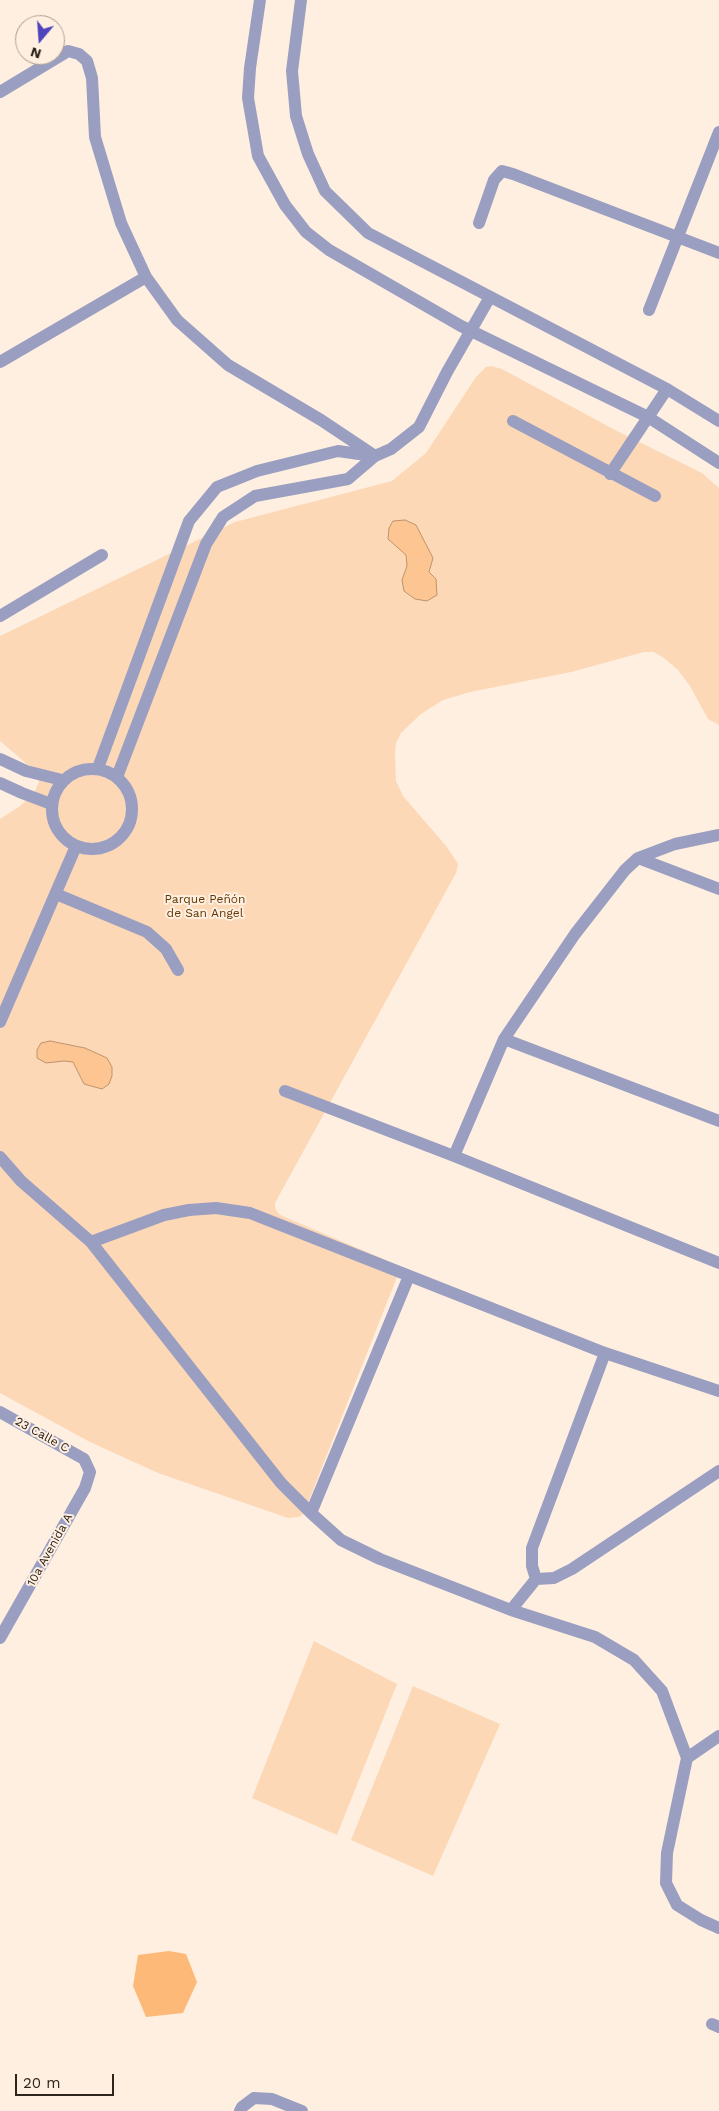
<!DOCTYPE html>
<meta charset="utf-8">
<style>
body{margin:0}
#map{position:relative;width:719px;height:2111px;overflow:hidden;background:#ffefe1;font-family:"Work Sans",sans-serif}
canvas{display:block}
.north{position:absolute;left:15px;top:15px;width:50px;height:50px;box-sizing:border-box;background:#ffefe1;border:1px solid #ab9e92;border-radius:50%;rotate:198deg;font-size:14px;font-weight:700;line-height:20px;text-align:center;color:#2d241b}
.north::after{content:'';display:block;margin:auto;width:18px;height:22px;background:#4e45bc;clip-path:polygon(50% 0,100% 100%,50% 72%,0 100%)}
.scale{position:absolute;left:15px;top:2074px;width:99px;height:22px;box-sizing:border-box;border:2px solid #2d241b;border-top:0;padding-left:6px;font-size:15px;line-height:18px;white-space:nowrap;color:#2d241b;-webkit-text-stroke:4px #ffefe1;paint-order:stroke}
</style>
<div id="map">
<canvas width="719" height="2111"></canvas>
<div class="north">N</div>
<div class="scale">20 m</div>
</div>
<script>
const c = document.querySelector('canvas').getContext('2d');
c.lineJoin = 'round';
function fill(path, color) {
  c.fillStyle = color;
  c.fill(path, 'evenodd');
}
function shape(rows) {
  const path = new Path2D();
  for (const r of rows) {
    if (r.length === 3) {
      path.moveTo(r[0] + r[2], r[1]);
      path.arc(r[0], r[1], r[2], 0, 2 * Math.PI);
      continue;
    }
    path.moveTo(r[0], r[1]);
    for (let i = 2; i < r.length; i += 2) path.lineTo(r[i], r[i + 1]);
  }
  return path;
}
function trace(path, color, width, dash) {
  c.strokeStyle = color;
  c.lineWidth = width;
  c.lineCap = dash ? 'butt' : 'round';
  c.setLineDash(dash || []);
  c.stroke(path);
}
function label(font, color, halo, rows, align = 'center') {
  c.font = font + ' "Work Sans",sans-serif';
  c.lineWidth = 4;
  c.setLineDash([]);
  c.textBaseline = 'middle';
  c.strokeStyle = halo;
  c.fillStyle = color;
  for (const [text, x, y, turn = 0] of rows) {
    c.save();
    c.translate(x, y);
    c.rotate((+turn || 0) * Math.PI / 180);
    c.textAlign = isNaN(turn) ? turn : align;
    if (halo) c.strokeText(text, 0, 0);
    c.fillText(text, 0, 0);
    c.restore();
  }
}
const green = shape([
 [491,366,502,369,615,430,702,473,719,488,719,725,708,719,690,686,678,670,664,658,654,652,644,652,571,672,470,692,443,700,421,714,401,733,396,743,395,753,396,781,403,796,447,847,458,864,456,873,275,1203,275,1208,279,1214,287,1218,388,1261,397,1277,304,1513,299,1517,288,1518,158,1473,90,1442,0,1393,0,819,20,806,34,793,39,782,35,771,0,741,0,636,235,522,392,481,426,453,476,377,486,367],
 [314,1641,397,1684,337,1835,252,1798],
 [413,1686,500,1724,433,1876,351,1840]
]);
const water = shape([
 [405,520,416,525,433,558,429,572,436,579,437,595,427,601,415,599,404,591,402,580,407,566,406,555,388,539,389,528,393,521,405,520],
 [50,1041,85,1048,107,1058,112,1067,112,1076,109,1084,102,1089,84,1084,73,1062,64,1061,46,1063,37,1058,37,1050,41,1043,50,1041]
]);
const building = shape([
 [169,1951,186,1954,197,1982,183,2013,146,2017,133,1986,138,1955]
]);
const minor = shape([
 [260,0,250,68,248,98,258,156,285,205,306,232,329,250,461,326,648,417,719,463],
 [301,0,292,71,296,116,308,154,325,191,368,233,667,389,719,421],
 [0,92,68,51,79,54,87,61,92,78,95,137,121,223,146,277,177,320,228,365,321,420,375,456],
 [479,223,494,180,502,171,513,174,719,253],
 [649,310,719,132],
 [0,362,146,277],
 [513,421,655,496],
 [610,474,667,389],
 [0,616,102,555],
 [0,759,26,771,62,780],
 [98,768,189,521,217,487,257,471,338,451,373,456],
 [92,809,40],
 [117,777,206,544,223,517,255,496,348,479,375,456,391,449,419,427,447,372,490,297],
 [0,783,22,793,51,804],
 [638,858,719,889],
 [56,894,147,932,166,949,178,970],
 [0,1022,76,846],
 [504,1039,719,1121],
 [285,1091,454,1156,719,1263],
 [454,1156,504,1039,575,934,625,870,638,858,675,844,719,835],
 [0,1157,21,1181,91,1242,281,1483,311,1513,341,1540,380,1559,511,1610,595,1637,634,1660,662,1691,687,1758,667,1853,666,1883,677,1905,701,1920,719,1928],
 [91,1242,164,1215,189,1210,216,1208,250,1213,605,1353,719,1391],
 [0,1412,84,1459,90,1472,85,1488,0,1638],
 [311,1513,409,1276],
 [536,1579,532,1566,532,1548,605,1353],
 [511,1610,536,1579,554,1578,572,1569,719,1471],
 [687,1758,719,1736],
 [712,2024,719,2027],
 [240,2111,242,2107,254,2098,272,2099,302,2111]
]);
const parkNames = [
 ["Parque Peñón",205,899],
 ["de San Angel",205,913]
];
const streetNames = [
 ["23 Calle C",42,1435,29],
 ["10a Avenida A",50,1550,-61]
];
fill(green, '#fcd8b7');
fill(water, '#fcc592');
trace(water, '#be956e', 1);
fill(building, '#fdb978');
trace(minor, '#9a9ec1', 12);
label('12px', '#623701', '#ffefe1', parkNames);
label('12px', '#2d241b', '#ffefe1', streetNames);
</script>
